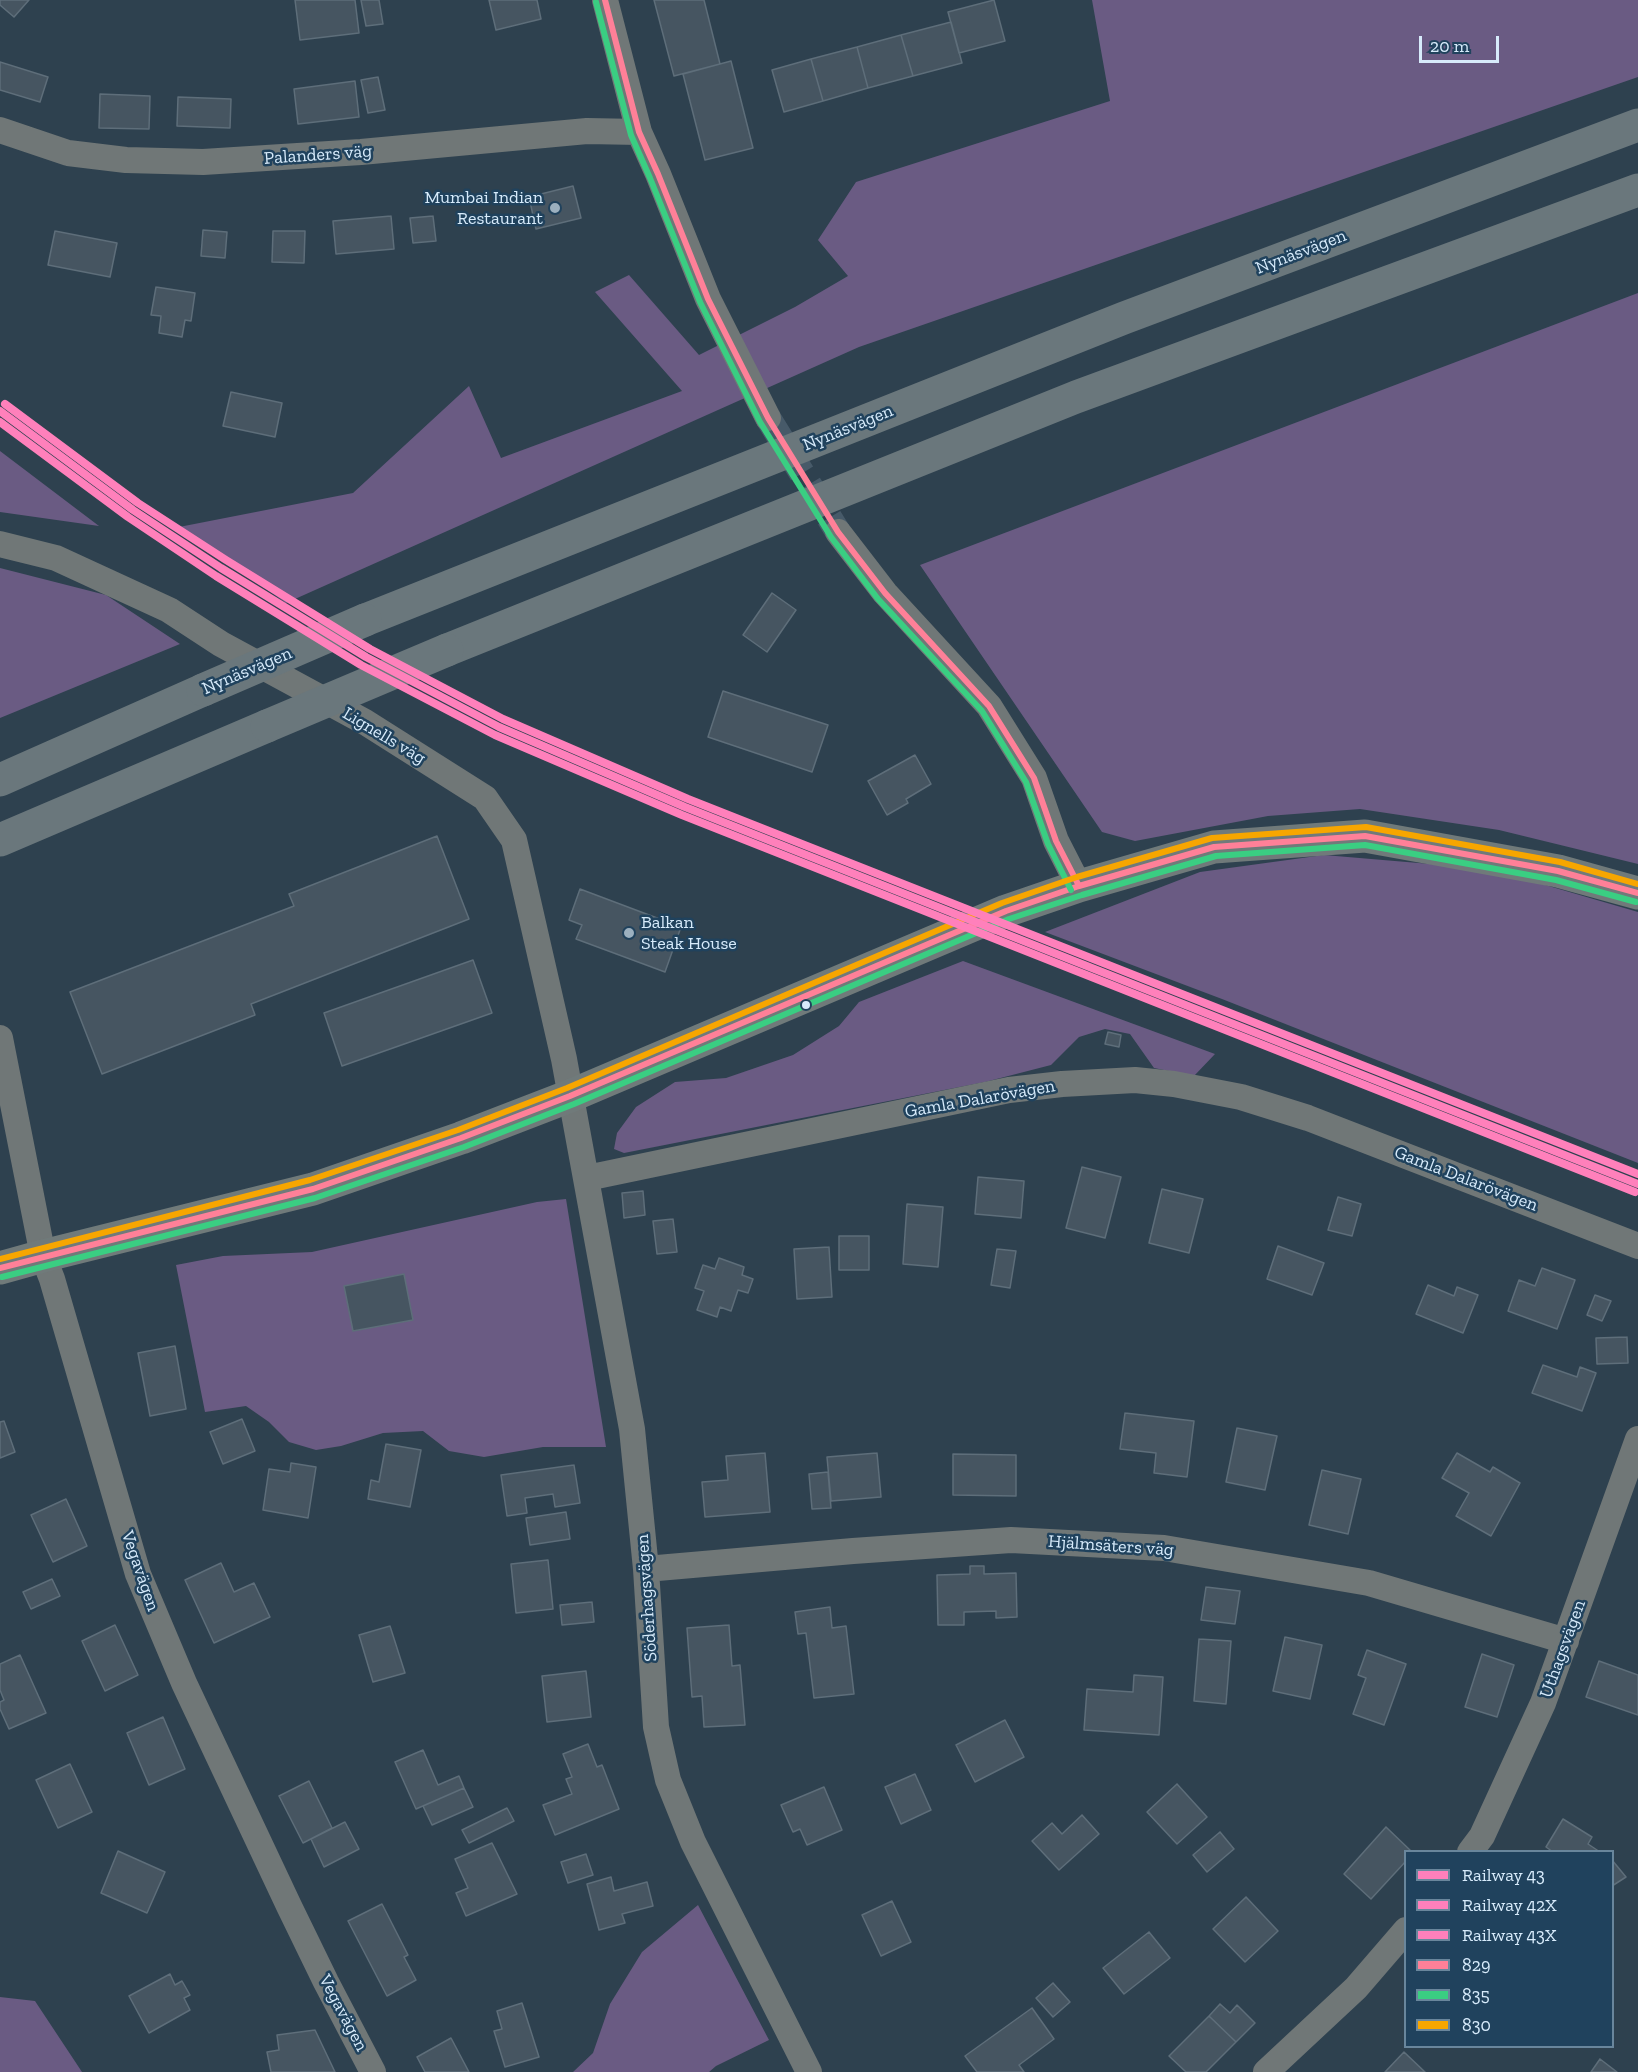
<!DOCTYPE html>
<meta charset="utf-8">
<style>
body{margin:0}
#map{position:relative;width:1638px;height:2072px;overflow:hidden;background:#2e414f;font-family:"Zilla Slab",serif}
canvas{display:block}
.legend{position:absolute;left:1404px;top:1850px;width:210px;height:198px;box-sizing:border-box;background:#20425d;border:2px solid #69869c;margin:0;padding:8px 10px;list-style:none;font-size:18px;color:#d7ebfb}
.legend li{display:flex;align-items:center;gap:12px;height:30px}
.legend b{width:30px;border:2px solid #69869c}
.scale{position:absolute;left:1419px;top:36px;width:80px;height:27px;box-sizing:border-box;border:3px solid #d7ebfb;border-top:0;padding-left:8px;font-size:18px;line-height:21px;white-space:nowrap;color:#d7ebfb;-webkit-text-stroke:4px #20425d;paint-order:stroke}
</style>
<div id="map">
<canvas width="1638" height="2072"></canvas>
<ul class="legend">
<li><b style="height:8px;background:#ff80bb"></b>Railway 43</li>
<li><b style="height:8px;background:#ff80bb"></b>Railway 42X</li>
<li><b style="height:8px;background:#ff80bb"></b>Railway 43X</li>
<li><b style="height:8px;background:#ff8098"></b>829</li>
<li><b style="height:8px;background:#3ace82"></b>835</li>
<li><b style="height:8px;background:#f7a600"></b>830</li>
</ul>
<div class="scale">20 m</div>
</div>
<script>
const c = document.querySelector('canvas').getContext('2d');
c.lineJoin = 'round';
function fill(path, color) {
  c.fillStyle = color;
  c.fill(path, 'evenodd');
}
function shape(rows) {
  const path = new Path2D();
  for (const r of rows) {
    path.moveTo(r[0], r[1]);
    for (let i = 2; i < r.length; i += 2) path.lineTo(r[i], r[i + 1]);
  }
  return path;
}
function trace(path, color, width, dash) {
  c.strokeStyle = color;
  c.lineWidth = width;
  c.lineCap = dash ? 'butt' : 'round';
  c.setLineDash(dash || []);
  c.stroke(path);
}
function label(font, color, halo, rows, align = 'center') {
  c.font = font + ' "Zilla Slab",serif';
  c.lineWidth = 5;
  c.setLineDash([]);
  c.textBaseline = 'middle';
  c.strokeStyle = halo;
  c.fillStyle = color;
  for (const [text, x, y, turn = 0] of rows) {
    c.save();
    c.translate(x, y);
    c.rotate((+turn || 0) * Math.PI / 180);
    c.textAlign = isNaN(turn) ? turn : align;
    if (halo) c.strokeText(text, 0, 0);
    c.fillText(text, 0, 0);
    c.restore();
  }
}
const green = shape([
 [1092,0,1638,0,1638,77,859,347,286,603,179,527,353,493,469,386,501,458,682,391,595,292,629,275,699,355,795,307,848,276,818,240,856,182,1110,101],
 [1638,293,1638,864,1499,830,1360,809,1268,816,1135,841,1102,832,920,565],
 [0,451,99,526,0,512],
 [0,568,106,595,180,644,0,718],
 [1324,855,1442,865,1535,882,1638,912,1638,1163,1222,999,1045,932,1200,872],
 [963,961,1215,1054,1194,1076,1154,1068,1130,1034,1105,1029,1079,1037,1051,1065,985,1082,624,1153,614,1149,617,1133,636,1107,675,1082,726,1078,793,1055,839,1026,859,1002],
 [566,1199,606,1447,543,1447,484,1457,449,1451,423,1431,383,1433,341,1446,316,1450,289,1442,269,1422,246,1406,205,1412,176,1265,223,1256,312,1252,537,1202],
 [698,1905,769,2040,716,2066,709,2072,573,2072,593,2053,610,2004,642,1952],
 [0,1997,35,2001,82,2072,0,2072]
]);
const building = shape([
 [0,0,29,0,14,17,0,5,0,0],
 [295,0,355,0,359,33,300,40,295,0],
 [361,0,379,0,383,24,366,26,361,0],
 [489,0,537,0,541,19,496,30,489,0],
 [654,0,704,0,720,64,674,76,654,0],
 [994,0,1005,41,959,53,948,12,994,0],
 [951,22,962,63,913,76,901,35,951,22],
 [901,35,913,76,868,88,857,47,901,35],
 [857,47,868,88,823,101,811,59,857,47],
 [811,59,823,101,784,112,772,70,811,59],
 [731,61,753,148,705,160,683,74,731,61],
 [0,62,48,77,40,102,0,90,0,62],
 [378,77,385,110,368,113,361,80,378,77],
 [355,81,359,117,298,124,294,89,355,81],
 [100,94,150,96,149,129,99,128,100,94],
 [178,97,231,99,230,128,177,126,178,97],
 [573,186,581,218,536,229,529,197,573,186],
 [391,216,394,249,336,254,333,221,391,216],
 [433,216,436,241,413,243,410,218,433,216],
 [203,230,227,232,225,258,201,256,203,230],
 [55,231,117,243,110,277,48,265,55,231],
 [273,231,305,231,304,263,272,262,273,231],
 [156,287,195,293,191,321,185,320,182,337,159,333,161,316,151,315,156,287],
 [231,392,282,403,275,437,223,426,231,392],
 [772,593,796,610,767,652,743,635,772,593],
 [723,691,828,725,812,772,708,737,723,691],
 [915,755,931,784,906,799,908,803,887,815,868,781,915,755],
 [437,836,469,919,251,1004,255,1015,102,1074,70,992,294,906,289,894,437,836],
 [580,889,681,927,665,972,576,939,582,925,569,920,580,889],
 [473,960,492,1013,342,1066,324,1013,473,960],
 [1108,1032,1121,1035,1119,1047,1105,1044,1108,1032],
 [1082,1167,1121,1177,1105,1238,1066,1228,1082,1167],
 [978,1177,1024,1181,1021,1218,975,1214,978,1177],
 [1162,1189,1203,1199,1189,1253,1149,1243,1162,1189],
 [643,1191,645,1215,624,1218,622,1193,643,1191],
 [1338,1197,1361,1204,1352,1236,1328,1230,1338,1197],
 [907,1204,943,1207,938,1267,903,1264,907,1204],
 [673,1219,677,1252,657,1254,653,1221,673,1219],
 [839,1236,869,1236,869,1270,839,1270,839,1236],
 [1278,1246,1324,1263,1312,1295,1267,1279,1278,1246],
 [829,1247,832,1297,797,1299,794,1249,829,1247],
 [997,1249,1016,1251,1010,1288,991,1285,997,1249],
 [719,1258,744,1267,742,1275,753,1279,748,1293,738,1290,731,1311,720,1307,717,1317,697,1310,704,1291,695,1288,703,1265,715,1269,719,1258],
 [1542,1268,1575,1280,1557,1329,1508,1311,1519,1280,1535,1286,1542,1268],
 [404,1274,413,1320,353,1331,344,1286,404,1274],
 [1428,1285,1454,1296,1457,1287,1478,1295,1463,1333,1416,1314,1428,1285],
 [1595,1295,1611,1301,1602,1321,1587,1315,1595,1295],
 [1627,1337,1628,1363,1597,1364,1596,1338,1627,1337],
 [175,1346,186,1409,150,1416,138,1353,175,1346],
 [1543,1365,1577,1377,1580,1367,1596,1373,1582,1411,1532,1393,1543,1365],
 [1125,1413,1194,1421,1187,1477,1154,1473,1156,1453,1120,1449,1125,1413],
 [242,1419,255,1451,223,1464,210,1432,242,1419],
 [4,1421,15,1452,0,1458,0,1422,4,1421],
 [1237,1428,1277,1436,1265,1490,1226,1482,1237,1428],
 [386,1444,421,1450,410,1507,368,1499,371,1480,379,1482,386,1444],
 [765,1453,770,1512,705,1517,702,1482,728,1480,726,1456,765,1453],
 [877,1453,881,1497,831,1501,827,1457,877,1453],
 [1457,1453,1490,1472,1493,1467,1520,1483,1491,1536,1456,1516,1469,1493,1442,1478,1457,1453],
 [953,1454,1016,1455,1016,1496,953,1495,953,1454],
 [291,1463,316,1467,308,1518,263,1510,269,1469,290,1472,291,1463],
 [574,1465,580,1503,555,1507,553,1494,525,1498,527,1513,507,1516,501,1475,574,1465],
 [1322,1470,1361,1479,1348,1534,1309,1525,1322,1470],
 [828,1472,831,1508,812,1509,809,1474,828,1472],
 [66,1499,87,1546,53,1562,31,1515,66,1499],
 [566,1512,570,1539,530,1545,526,1518,566,1512],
 [548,1560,553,1609,516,1613,511,1564,548,1560],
 [221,1563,234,1592,254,1583,270,1617,214,1643,185,1580,221,1563],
 [970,1566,984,1566,984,1574,1016,1573,1017,1617,996,1618,996,1611,964,1612,964,1625,938,1625,937,1575,970,1574,970,1566],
 [52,1579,60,1596,31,1609,23,1592,52,1579],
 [1206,1587,1240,1591,1235,1624,1201,1620,1206,1587],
 [592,1602,594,1622,562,1625,560,1605,592,1602],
 [830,1607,832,1628,846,1626,854,1694,814,1698,806,1633,798,1634,795,1612,830,1607],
 [115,1625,138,1675,105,1691,82,1641,115,1625],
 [729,1625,732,1666,740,1665,745,1725,704,1727,702,1696,692,1697,687,1628,729,1625],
 [390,1626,405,1673,373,1682,359,1635,390,1626],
 [1285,1637,1322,1645,1310,1699,1273,1691,1285,1637],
 [1199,1639,1231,1641,1226,1704,1194,1701,1199,1639],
 [1367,1650,1406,1664,1384,1725,1353,1714,1366,1678,1358,1675,1367,1650],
 [1482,1654,1514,1665,1497,1717,1465,1707,1482,1654],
 [20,1655,46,1713,9,1729,0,1709,0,1702,4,1700,0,1690,0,1664,20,1655],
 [1599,1661,1638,1675,1638,1715,1586,1697,1599,1661],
 [586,1671,591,1717,547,1722,542,1676,586,1671],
 [1134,1675,1163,1677,1159,1735,1084,1730,1087,1689,1133,1692,1134,1675],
 [163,1717,185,1769,149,1785,127,1733,163,1717],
 [1005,1720,1024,1757,975,1782,956,1745,1005,1720],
 [588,1744,597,1767,602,1765,619,1809,555,1835,543,1805,572,1794,566,1779,572,1777,563,1754,588,1744],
 [423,1750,438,1785,459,1776,464,1788,416,1809,395,1762,423,1750],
 [70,1764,92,1812,58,1828,36,1780,70,1764],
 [915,1774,931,1810,901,1824,885,1787,915,1774],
 [309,1781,332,1828,303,1843,279,1796,309,1781],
 [1177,1784,1207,1817,1177,1844,1147,1812,1177,1784],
 [824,1787,842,1830,807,1845,800,1829,793,1832,781,1805,824,1787],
 [464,1788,473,1807,432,1825,423,1806,464,1788],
 [507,1808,514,1821,469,1843,462,1830,507,1808],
 [1082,1815,1099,1834,1059,1870,1032,1841,1052,1823,1062,1834,1082,1815],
 [1563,1819,1592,1837,1588,1844,1600,1852,1553,1852,1546,1847,1563,1819],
 [345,1822,359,1849,324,1867,311,1839,345,1822],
 [1386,1827,1412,1852,1406,1852,1406,1861,1371,1899,1344,1874,1386,1827],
 [1220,1832,1234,1849,1207,1872,1193,1855,1220,1832],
 [492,1843,517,1894,466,1916,456,1893,468,1888,455,1859,492,1843],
 [118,1851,165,1872,147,1913,101,1893,118,1851],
 [586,1854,593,1875,568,1883,561,1862,586,1854],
 [1612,1860,1626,1877,1612,1886,1612,1860],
 [611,1877,614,1891,647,1882,653,1906,622,1914,625,1923,599,1930,587,1884,611,1877],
 [1246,1897,1278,1931,1245,1962,1213,1929,1246,1897],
 [892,1901,911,1942,881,1956,862,1915,892,1901],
 [382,1904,408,1955,404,1957,416,1980,387,1996,348,1921,382,1904],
 [1149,1932,1170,1958,1124,1994,1103,1968,1149,1932],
 [170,1974,175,1985,182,1981,190,1995,184,1998,190,2010,149,2033,129,1996,170,1974],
 [1053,1983,1070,2002,1053,2017,1036,1998,1053,1983],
 [522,2003,539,2057,505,2067,494,2031,502,2029,497,2011,522,2003],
 [1220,2004,1230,2013,1237,2005,1255,2023,1236,2042,1209,2016,1220,2004],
 [1032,2008,1054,2039,1019,2065,1024,2072,977,2072,965,2056,1032,2008],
 [1209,2016,1236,2042,1206,2072,1186,2072,1169,2056,1209,2016],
 [315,2030,335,2072,271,2072,267,2052,279,2050,277,2035,315,2030],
 [451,2038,469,2072,425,2072,417,2057,451,2038],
 [1404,2052,1425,2072,1385,2072,1404,2052],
 [1600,2059,1617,2072,1591,2072,1600,2059]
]);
const streetTunnel = shape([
 [768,418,838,532]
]);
const street = shape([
 [605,0,639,132,658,174,708,299,768,418],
 [0,130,68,153,126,160,203,162,361,152,587,131,639,132],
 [838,532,885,593,989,706,1034,778,1056,841,1079,886],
 [0,544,56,558,169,610,221,644,365,722,485,798,514,840,564,1059,632,1429,646,1569,656,1727,668,1780,693,1842,809,2072],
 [0,1038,43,1256,52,1279,138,1574,184,1683,289,1906,326,1982,373,2072],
 [587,1178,1009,1090,1062,1084,1135,1080,1174,1084,1241,1097,1308,1118,1638,1246],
 [646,1569,853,1551,1011,1540,1164,1548,1369,1583,1566,1641],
 [1470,1852,1482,1836,1543,1703,1638,1439],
 [1266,2072,1356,1988,1406,1930]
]);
const secondary = shape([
 [0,1268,43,1256,313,1189,461,1138,570,1096,1006,911,1079,886,1214,847,1365,836,1558,871,1638,893]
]);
const highway = shape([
 [365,620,1124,318,1638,125],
 [447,650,1076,397,1638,190],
 [0,780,203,690],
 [0,840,267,726]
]);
const highwayBridge = shape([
 [203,690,365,620],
 [267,726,447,650]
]);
const bus1 = shape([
 [605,0,639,132,658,174,708,299,768,418,838,532,885,593,989,706,1034,778,1056,841,1079,886],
 [0,1268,313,1189,461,1138,570,1096,1006,911,1079,886,1214,847,1365,836,1558,871,1638,893]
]);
const bus2 = shape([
 [596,2,631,135,650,178,700,302,760,422,831,537,878,599,982,711,1026,782,1048,844,1071,890],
 [2,1277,315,1198,464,1147,574,1104,1009,919,1082,895,1216,856,1365,845,1556,880,1636,902]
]);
const bus3 = shape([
 [0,1259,310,1180,458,1130,567,1088,1002,903,1077,877,1212,838,1366,827,1560,862,1638,884]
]);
const rail1 = shape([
 [0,411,133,510,221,568,366,657,499,727,685,807,1638,1184]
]);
const rail2 = shape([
 [0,422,128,517,216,576,361,665,495,735,682,815,1635,1192]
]);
const rail3 = shape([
 [5,404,138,503,226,560,370,649,503,719,688,799,1638,1174]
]);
const markers = [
 [555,208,6,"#9cb0bf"],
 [629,933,6,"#9cb0bf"],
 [806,1005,5,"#d7ebfb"]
];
const streetNames = [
 ["Palanders väg",318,155,-4],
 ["Nynäsvägen",1301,252,-21],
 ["Nynäsvägen",848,428,-22],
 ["Nynäsvägen",247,671,-23],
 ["Lignells väg",384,736,31],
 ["Gamla Dalarövägen",980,1099,-10],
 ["Gamla Dalarövägen",1466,1179,21],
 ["Hjälmsäters väg",1111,1546,4],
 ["Vegavägen",140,1571,71],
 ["Söderhagsvägen",647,1598,-94],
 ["Uthagsvägen",1563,1649,-70],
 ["Vegavägen",343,2013,62]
];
const poiNames = [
 ["Mumbai Indian",543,198],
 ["Restaurant",543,219],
 ["Balkan",641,923,"left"],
 ["Steak House",641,944,"left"]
];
fill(green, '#6a5b83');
fill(building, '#465561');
trace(building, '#5e6e7a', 1.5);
trace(streetTunnel, '#475a69', 26, [26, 13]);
trace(street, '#707777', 26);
trace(secondary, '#707a7a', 33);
trace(highway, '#6a777c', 33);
trace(highwayBridge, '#6a777c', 33);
trace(bus1, '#ff8098', 6);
trace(bus2, '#3ace82', 6);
trace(bus3, '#f7a600', 6);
trace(rail1, '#ff80bb', 8);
trace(rail2, '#ff80bb', 8);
trace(rail3, '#ff80bb', 8);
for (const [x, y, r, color] of markers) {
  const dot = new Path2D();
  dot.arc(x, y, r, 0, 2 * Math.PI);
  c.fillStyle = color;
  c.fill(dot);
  trace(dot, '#20425d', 2);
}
label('18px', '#d7ebfb', '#20425d', streetNames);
label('18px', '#d7ebfb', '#20425d', poiNames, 'right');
</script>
